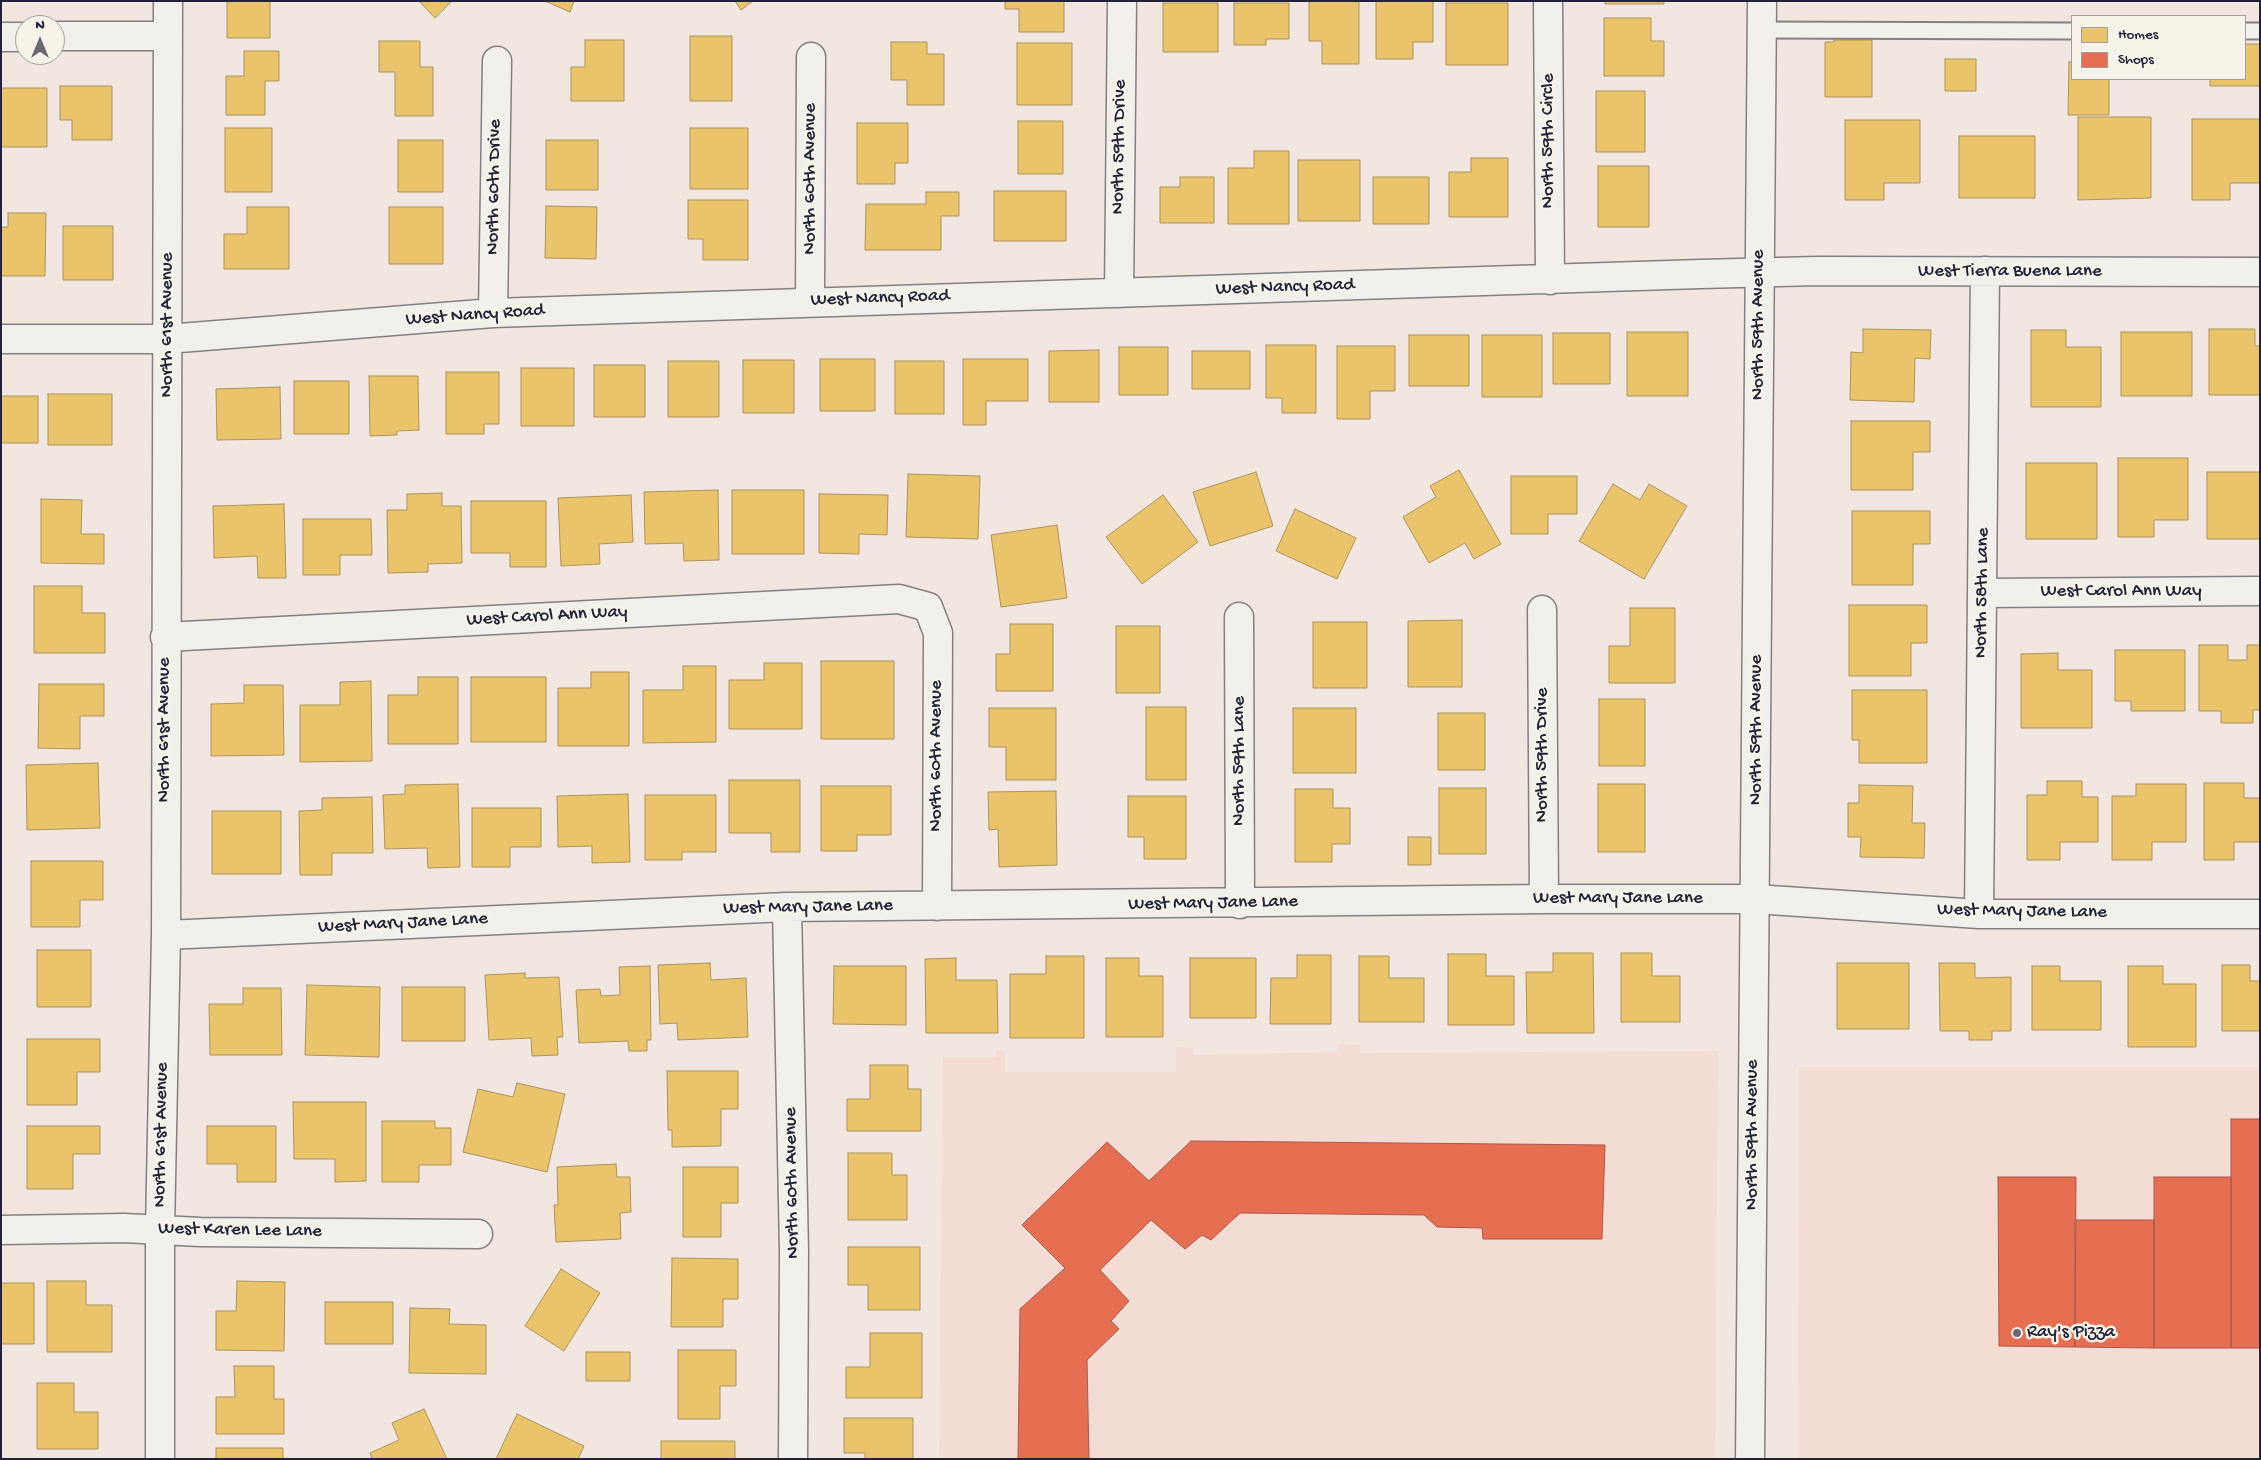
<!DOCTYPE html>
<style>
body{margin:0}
#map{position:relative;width:2261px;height:1460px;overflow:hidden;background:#f2e7e0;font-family:"Gochi Hand",sans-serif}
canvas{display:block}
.frame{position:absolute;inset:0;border:2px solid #22223b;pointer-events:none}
.legend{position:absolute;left:2071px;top:15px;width:175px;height:65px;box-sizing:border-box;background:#f7f3e8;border:1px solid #a29fa3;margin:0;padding:6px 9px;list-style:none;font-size:15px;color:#22223b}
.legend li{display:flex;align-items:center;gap:10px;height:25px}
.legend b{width:25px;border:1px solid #a29fa3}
.north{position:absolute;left:15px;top:15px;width:50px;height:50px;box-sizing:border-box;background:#f7f3e8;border:1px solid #a29fa3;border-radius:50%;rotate:0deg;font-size:14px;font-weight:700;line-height:20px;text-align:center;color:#22223b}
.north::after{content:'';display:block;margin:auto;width:18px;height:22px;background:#6b6775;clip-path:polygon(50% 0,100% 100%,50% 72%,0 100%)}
</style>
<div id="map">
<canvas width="2261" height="1460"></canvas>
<div class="frame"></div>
<ul class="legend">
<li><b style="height:14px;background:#e9c46a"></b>Homes</li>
<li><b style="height:14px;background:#e76f51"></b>Shops</li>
</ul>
<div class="north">N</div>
</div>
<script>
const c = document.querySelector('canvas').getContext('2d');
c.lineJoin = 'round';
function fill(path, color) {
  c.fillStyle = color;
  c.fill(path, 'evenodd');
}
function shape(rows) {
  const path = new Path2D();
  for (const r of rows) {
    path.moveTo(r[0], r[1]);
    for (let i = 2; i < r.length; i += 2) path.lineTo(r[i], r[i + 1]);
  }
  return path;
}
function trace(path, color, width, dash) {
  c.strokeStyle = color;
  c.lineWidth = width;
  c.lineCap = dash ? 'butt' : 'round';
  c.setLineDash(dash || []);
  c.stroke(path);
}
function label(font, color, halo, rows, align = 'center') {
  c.font = font + ' "Gochi Hand",sans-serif';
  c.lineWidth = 5;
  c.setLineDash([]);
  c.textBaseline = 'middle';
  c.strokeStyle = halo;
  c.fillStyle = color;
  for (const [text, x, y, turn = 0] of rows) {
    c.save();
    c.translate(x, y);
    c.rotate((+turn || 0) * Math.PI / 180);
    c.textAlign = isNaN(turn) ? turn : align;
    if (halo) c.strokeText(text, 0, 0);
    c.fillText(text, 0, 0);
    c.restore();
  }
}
const built = shape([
 [1338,1044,1360,1045,1360,1053,1718,1051,1715,1459,939,1459,943,1057,996,1057,996,1051,1005,1051,1005,1072,1176,1072,1176,1047,1193,1048,1194,1055,1338,1052],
 [1799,1067,2260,1067,2260,1459,1798,1459]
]);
const homes = shape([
 [227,1,270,1,270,38,227,38,227,1],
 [419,1,452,1,435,18,419,1],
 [545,1,574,1,570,12,545,1],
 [735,1,753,1,741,10,735,1],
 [1005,1,1064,1,1064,32,1019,32,1019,9,1005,9,1005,1],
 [1309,1,1359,1,1359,64,1322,64,1322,41,1309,41,1309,1],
 [1376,1,1433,1,1433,42,1413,42,1413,59,1376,59,1376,1],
 [1605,1,1664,1,1664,4,1605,4,1605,1],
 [1163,3,1218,3,1218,52,1163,52,1163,3],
 [1234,3,1289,3,1289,39,1266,39,1266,45,1234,45,1234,3],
 [1446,3,1508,3,1508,65,1446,65,1446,3],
 [1604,18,1651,18,1651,41,1664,41,1664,76,1604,76,1604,18],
 [690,36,732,36,732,101,690,101,690,36],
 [585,40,624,40,624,101,571,101,571,67,585,67,585,40],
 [1834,40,1872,40,1872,97,1825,97,1825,42,1834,42,1834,40],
 [379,41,420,41,420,67,433,67,433,116,395,116,395,72,379,72,379,41],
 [891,42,927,42,927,54,944,54,944,105,907,105,907,80,891,80,891,42],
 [1017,43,1072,43,1072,105,1017,105,1017,43],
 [2245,44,2260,44,2260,86,2210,86,2210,79,2245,79,2245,44],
 [244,51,279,51,279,81,265,81,265,115,226,115,226,76,244,76,244,51],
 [1945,59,1976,59,1976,91,1945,91,1945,59],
 [2069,62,2072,62,2072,79,2109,79,2109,115,2068,115,2069,62],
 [60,86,112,86,112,140,72,140,72,120,60,120,60,86],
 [1,88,47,88,47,147,1,147,1,88],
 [1596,91,1645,91,1645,152,1596,152,1596,91],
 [2078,117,2151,117,2151,198,2078,200,2078,117],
 [2192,119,2260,119,2260,183,2230,183,2230,200,2192,200,2192,119],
 [1845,120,1920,120,1920,183,1884,183,1884,200,1845,200,1845,120],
 [1018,121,1063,121,1063,174,1018,174,1018,121],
 [857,123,908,123,908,163,895,163,895,184,857,184,857,123],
 [225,128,272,128,272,192,225,192,225,128],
 [690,128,748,128,748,189,690,189,690,128],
 [1959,136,2035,136,2035,198,1959,198,1959,136],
 [398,140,443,140,443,192,398,192,398,140],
 [546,140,598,140,598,190,546,190,546,140],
 [1254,151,1289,151,1289,224,1228,224,1228,168,1254,168,1254,151],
 [1471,158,1508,158,1508,217,1449,217,1449,172,1471,172,1471,158],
 [1298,160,1360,160,1360,221,1298,221,1298,160],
 [1598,166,1649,166,1649,227,1598,227,1598,166],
 [1180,177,1214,177,1214,223,1160,223,1160,187,1180,187,1180,177],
 [1373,177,1429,177,1429,224,1373,224,1373,177],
 [994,191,1066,191,1066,241,994,241,994,191],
 [926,192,959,192,959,216,941,216,941,250,865,250,866,204,926,204,926,192],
 [688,200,748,200,748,260,703,260,703,239,688,239,688,200],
 [546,206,597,207,596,259,545,258,546,206],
 [247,207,289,207,289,269,224,269,224,234,247,234,247,207],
 [389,207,443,207,443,264,389,264,389,207],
 [8,213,46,213,45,276,1,276,1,227,8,227,8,213],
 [63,226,113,226,113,280,63,280,63,226],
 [1863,329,1931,330,1930,359,1915,358,1914,402,1850,400,1851,352,1863,353,1863,329],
 [2209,329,2255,329,2255,346,2260,346,2260,395,2209,395,2209,329],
 [2031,330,2066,330,2066,347,2101,347,2101,407,2031,407,2031,330],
 [1627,332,1688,332,1688,396,1627,396,1627,332],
 [2121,332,2192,332,2192,396,2121,396,2121,332],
 [1553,333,1610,333,1610,384,1553,384,1553,333],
 [1409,335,1469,335,1469,386,1409,386,1409,335],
 [1482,335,1542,335,1542,397,1482,397,1482,335],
 [1266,345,1316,345,1316,413,1282,413,1282,398,1266,398,1266,345],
 [1337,346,1395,346,1395,391,1370,391,1370,419,1337,419,1337,346],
 [1119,347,1168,347,1168,395,1119,395,1119,347],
 [1099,350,1099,402,1049,402,1049,351,1099,350],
 [1192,351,1250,351,1250,389,1192,389,1192,351],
 [820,359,875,359,875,411,820,411,820,359],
 [963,359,1028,359,1028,401,986,401,986,425,963,425,963,359],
 [743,360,794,360,794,413,743,413,743,360],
 [668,361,719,361,719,417,668,417,668,361],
 [895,361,944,361,944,414,895,414,895,361],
 [594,365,645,365,645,417,594,417,594,365],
 [521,368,574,368,574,426,521,426,521,368],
 [446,372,499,372,499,424,484,424,484,434,446,434,446,372],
 [369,376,418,376,419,430,397,431,397,435,370,436,369,376],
 [294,381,349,381,349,434,294,434,294,381],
 [280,387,281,439,217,440,216,389,280,387],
 [48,394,112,394,112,445,48,445,48,394],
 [1,396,38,396,38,443,1,443,1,396],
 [1851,421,1930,421,1930,452,1913,452,1913,490,1851,490,1851,421],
 [2118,458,2188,458,2188,520,2154,520,2154,537,2118,537,2118,458],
 [2026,463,2097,463,2097,539,2026,539,2026,463],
 [1459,470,1501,544,1474,559,1465,543,1429,563,1403,517,1436,497,1430,486,1459,470],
 [1256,472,1273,526,1210,546,1193,492,1256,472],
 [2207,472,2260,472,2260,539,2207,539,2207,472],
 [908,474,980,476,978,539,906,537,908,474],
 [1511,476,1577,476,1577,514,1548,514,1548,534,1511,534,1511,476],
 [1613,484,1640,500,1649,484,1687,506,1644,579,1579,541,1613,484],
 [718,490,719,560,684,561,683,543,645,544,644,492,718,490],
 [732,490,804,490,804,554,732,554,732,490],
 [442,493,442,506,461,506,462,563,428,564,428,572,388,573,387,510,407,510,407,494,442,493],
 [819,494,888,495,887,535,859,534,859,554,819,553,819,494],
 [631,495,633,542,599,544,600,564,561,566,558,498,631,495],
 [1163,495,1198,542,1142,584,1106,537,1163,495],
 [41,499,82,500,81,534,104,534,104,564,41,563,41,499],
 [471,501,546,501,546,567,510,567,510,553,471,553,471,501],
 [284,504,286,578,258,578,257,556,214,558,213,506,284,504],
 [1295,509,1356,538,1337,579,1276,551,1295,509],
 [1852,511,1930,511,1930,544,1913,544,1913,585,1852,585,1852,511],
 [303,519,371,519,372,555,340,555,340,575,303,575,303,519],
 [1057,525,1067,598,1001,607,991,535,1057,525],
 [34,586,82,586,82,613,105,613,105,653,34,653,34,586],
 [1849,605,1927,605,1927,643,1911,643,1911,676,1849,676,1849,605],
 [1630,608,1675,608,1675,683,1609,683,1609,646,1630,646,1630,608],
 [1462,620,1462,687,1408,687,1408,621,1462,620],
 [1313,622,1367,622,1367,688,1313,688,1313,622],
 [1010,624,1053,624,1053,691,996,691,996,654,1010,654,1010,624],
 [1116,626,1160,626,1160,693,1116,693,1116,626],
 [2199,645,2228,645,2228,660,2247,660,2247,645,2260,645,2260,710,2253,710,2253,723,2221,723,2221,711,2199,711,2199,645],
 [2115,650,2185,650,2185,711,2131,711,2131,701,2115,701,2115,650],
 [2058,653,2058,670,2092,670,2092,728,2021,728,2021,654,2058,653],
 [821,661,894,661,894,739,821,739,821,661],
 [764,663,802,663,802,729,729,729,729,680,764,680,764,663],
 [683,666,716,666,716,742,643,743,643,690,683,690,683,666],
 [591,672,629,672,629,746,558,746,558,688,591,688,591,672],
 [418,677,458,677,458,744,388,744,388,695,418,695,418,677],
 [471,677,546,677,546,742,471,742,471,677],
 [371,681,372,761,300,762,300,705,340,705,340,682,371,681],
 [39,684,104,684,104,716,80,716,80,749,38,748,39,684],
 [244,685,283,685,284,755,211,756,211,704,244,703,244,685],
 [1852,690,1927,690,1927,763,1859,763,1859,740,1852,740,1852,690],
 [1599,699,1645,699,1645,766,1599,766,1599,699],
 [1146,707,1186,707,1186,780,1146,780,1146,707],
 [989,708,1056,708,1056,780,1006,780,1006,747,989,747,989,708],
 [1293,708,1356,708,1356,773,1293,773,1293,708],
 [1438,713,1485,713,1485,770,1438,770,1438,713],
 [98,763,100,828,27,830,26,765,98,763],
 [729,780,800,780,800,852,771,852,771,833,729,833,729,780],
 [2047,781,2082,781,2082,797,2098,797,2098,842,2060,842,2060,860,2027,860,2027,795,2047,795,2047,781],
 [2204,783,2244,783,2244,798,2260,798,2260,842,2234,842,2234,860,2204,860,2204,783],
 [458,784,460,867,428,868,427,848,385,849,383,795,405,794,405,785,458,784],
 [1598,784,1645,784,1645,852,1598,852,1598,784],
 [2136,784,2186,784,2186,842,2152,842,2152,860,2112,860,2112,796,2136,796,2136,784],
 [1859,785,1913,786,1912,823,1925,823,1924,858,1860,857,1861,837,1848,837,1848,803,1859,803,1859,785],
 [821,786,891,786,891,835,857,835,857,851,821,851,821,786],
 [1439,788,1486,788,1486,854,1439,854,1439,788],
 [1295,789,1333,789,1333,808,1350,808,1350,844,1332,844,1332,862,1295,862,1295,789],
 [1056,791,1057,865,999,867,998,829,989,830,988,792,1056,791],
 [628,794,630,862,592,863,592,846,558,847,557,796,628,794],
 [645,795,716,795,716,852,682,852,682,860,645,860,645,795],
 [1128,796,1186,796,1186,859,1144,859,1144,837,1128,837,1128,796],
 [372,797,373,853,332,853,332,875,300,875,299,811,322,810,322,798,372,797],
 [472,808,541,808,541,847,510,847,510,867,472,867,472,808],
 [212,811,281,811,281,874,212,874,212,811],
 [1408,837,1431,837,1431,865,1408,865,1408,837],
 [31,861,103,861,103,900,80,900,80,927,31,927,31,861],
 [37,950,91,950,91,1007,37,1007,37,950],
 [1553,953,1593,953,1594,1033,1527,1033,1526,972,1553,972,1553,953],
 [1621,953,1652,953,1652,976,1680,976,1680,1022,1621,1022,1621,953],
 [1448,954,1486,954,1486,976,1514,976,1514,1025,1448,1025,1448,954],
 [1297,955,1331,955,1331,1024,1270,1024,1271,978,1297,978,1297,955],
 [1046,956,1084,956,1084,1038,1010,1038,1010,974,1046,974,1046,956],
 [1359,956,1389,956,1389,978,1424,978,1424,1022,1359,1022,1359,956],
 [956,958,956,980,997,980,998,1033,926,1033,925,959,956,958],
 [1106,958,1139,958,1139,976,1163,976,1163,1037,1106,1037,1106,958],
 [1190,958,1256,958,1256,1018,1190,1018,1190,958],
 [710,963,711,980,746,978,748,1037,678,1040,677,1023,660,1024,658,965,710,963],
 [1837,963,1909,963,1909,1029,1837,1029,1837,963],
 [1939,963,1975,963,1975,978,2011,977,2011,1031,1992,1031,1992,1040,1969,1040,1969,1031,1940,1031,1939,963],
 [2222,965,2250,965,2250,981,2260,981,2260,1031,2222,1031,2222,965],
 [650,966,651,1040,647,1040,647,1051,629,1051,628,1041,579,1043,576,990,600,989,601,996,620,995,619,967,650,966],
 [834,966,906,966,906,1025,833,1024,834,966],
 [2032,966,2060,966,2060,981,2101,981,2101,1030,2032,1030,2032,966],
 [2128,966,2163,966,2163,984,2196,984,2196,1047,2128,1047,2128,966],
 [525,973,525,978,559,977,563,1037,557,1037,558,1055,532,1056,531,1038,489,1040,485,975,525,973],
 [307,985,380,987,379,1057,305,1055,307,985],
 [402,987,465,987,465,1041,402,1041,402,987],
 [243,988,281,988,282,1055,210,1055,209,1004,243,1004,243,988],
 [27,1039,100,1039,100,1072,77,1072,77,1105,27,1105,27,1039],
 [870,1065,908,1065,908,1089,921,1089,921,1131,847,1131,847,1099,870,1099,870,1065],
 [667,1071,738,1071,738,1109,721,1109,721,1146,672,1147,672,1130,668,1130,667,1071],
 [517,1083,565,1094,547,1172,463,1152,478,1089,513,1097,517,1083],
 [293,1102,366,1102,366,1181,335,1182,335,1159,294,1159,293,1102],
 [382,1121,435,1121,435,1128,451,1128,451,1165,419,1165,419,1182,382,1182,382,1121],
 [27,1126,100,1126,100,1154,73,1154,73,1189,27,1189,27,1126],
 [207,1126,276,1126,276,1182,237,1182,237,1164,207,1164,207,1126],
 [848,1153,892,1153,892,1175,907,1175,907,1220,848,1220,848,1153],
 [616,1164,617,1177,630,1177,631,1212,620,1213,621,1239,556,1242,554,1205,558,1205,557,1167,616,1164],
 [683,1167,738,1167,738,1203,721,1203,721,1237,683,1237,683,1167],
 [848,1247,920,1247,920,1310,868,1310,868,1285,848,1285,848,1247],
 [672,1258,738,1259,738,1299,723,1299,723,1327,671,1327,672,1258],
 [561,1269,600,1293,564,1351,525,1326,561,1269],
 [47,1281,86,1281,86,1305,112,1305,112,1352,47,1352,47,1281],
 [237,1281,285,1282,284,1351,216,1350,216,1311,236,1311,237,1281],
 [1,1283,34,1283,34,1344,1,1344,1,1283],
 [325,1302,393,1302,393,1344,325,1344,325,1302],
 [410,1308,450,1309,449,1324,486,1325,486,1374,409,1373,410,1308],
 [870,1333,922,1333,922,1398,846,1398,846,1367,870,1367,870,1333],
 [678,1350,736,1350,736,1386,720,1386,720,1419,678,1419,678,1350],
 [586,1352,630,1352,630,1381,586,1381,586,1352],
 [234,1366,274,1366,274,1399,284,1399,284,1434,216,1434,216,1397,235,1397,234,1366],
 [37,1383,74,1383,74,1412,98,1412,98,1449,37,1449,37,1383],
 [424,1409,447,1459,372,1459,370,1453,399,1440,392,1423,424,1409],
 [517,1414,584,1446,578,1459,496,1459,517,1414],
 [844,1418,913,1418,913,1459,865,1459,865,1453,844,1453,844,1418],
 [661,1441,735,1441,735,1459,661,1459,661,1441],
 [216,1448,283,1448,283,1459,216,1459,216,1448]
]);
const shops = shape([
 [2231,1119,2260,1119,2260,1348,2231,1348,2231,1119],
 [1191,1141,1605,1145,1602,1239,1483,1239,1482,1228,1437,1227,1424,1215,1240,1213,1211,1240,1202,1235,1185,1249,1151,1220,1100,1270,1129,1301,1111,1321,1119,1329,1087,1360,1089,1459,1018,1459,1020,1309,1065,1268,1022,1225,1107,1142,1149,1181,1191,1141],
 [1998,1177,2076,1177,2075,1347,1999,1346,1998,1177],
 [2154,1177,2231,1177,2231,1348,2154,1348,2154,1177],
 [2075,1220,2154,1220,2154,1348,2075,1347,2075,1220]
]);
const lane = shape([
 [1762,30,2072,31],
 [2245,31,2260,31]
]);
const street = shape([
 [1548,1,1550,280],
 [55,36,168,36],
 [1,37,25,37],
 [1119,293,1122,1],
 [810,301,811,57],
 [493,313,497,61],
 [1,339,167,339,493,313,1700,274,1818,271,2260,272],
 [1983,593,2260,591],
 [1542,610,1544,899],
 [1239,617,1240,904],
 [165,637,899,599,928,607,938,633,937,906],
 [787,907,794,1252,793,1459],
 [1979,914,1985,271],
 [166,935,787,907,1544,899,1755,899,1979,914,2260,914],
 [1,1230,124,1228,200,1232,478,1234],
 [160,1459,160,1230,166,935,168,1]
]);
const secondary = shape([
 [1750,1459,1762,1]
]);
const markers = [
 [2017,1333,5,"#6b6775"]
];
const streetNames = [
 ["North 59th Circle",1549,141,-90],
 ["North 59th Drive",1120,147,-89],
 ["North 60th Avenue",811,179,-90],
 ["North 60th Drive",495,187,-89],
 ["West Tierra Buena Lane",2010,272],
 ["West Nancy Road",1285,288,-2],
 ["West Nancy Road",880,299,-2],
 ["West Nancy Road",475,316,-4],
 ["North 61st Avenue",168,325,-90],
 ["North 59th Avenue",1759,325,-90],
 ["West Carol Ann Way",2121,592],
 ["North 58th Lane",1983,593,-89],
 ["West Carol Ann Way",547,617,-3],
 ["North 61st Avenue",165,730,-90],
 ["North 59th Avenue",1757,730,-90],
 ["North 59th Drive",1543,755,-90],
 ["North 60th Avenue",937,756,-90],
 ["North 59th Lane",1240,761,-90],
 ["West Mary Jane Lane",1618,899],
 ["West Mary Jane Lane",1213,904,-1],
 ["West Mary Jane Lane",808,908,-1],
 ["West Mary Jane Lane",2022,912,1],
 ["West Mary Jane Lane",403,924,-3],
 ["North 61st Avenue",162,1135,-89],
 ["North 59th Avenue",1753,1135,-90],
 ["North 60th Avenue",793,1183,-91],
 ["West Karen Lee Lane",240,1231,1]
];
const poiNames = [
 ["Ray's Pizza",2027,1333]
];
fill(built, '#f2dcd4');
fill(homes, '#e9c46a');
trace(homes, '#ad935c', 1);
fill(shops, '#e76f51');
trace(shops, '#ac584a', 1);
trace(lane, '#847f81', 19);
trace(street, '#847f81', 31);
trace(secondary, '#847f81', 31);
trace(lane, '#f2f0eb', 15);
trace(street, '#f2f0eb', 28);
trace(secondary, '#f2f0eb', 28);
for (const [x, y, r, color] of markers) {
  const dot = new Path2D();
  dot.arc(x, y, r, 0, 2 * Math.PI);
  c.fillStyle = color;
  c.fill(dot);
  trace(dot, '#f7f3e8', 2);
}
label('19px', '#22223b', '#f7f3e8', streetNames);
label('19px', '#22223b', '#f7f3e8', poiNames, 'left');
</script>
